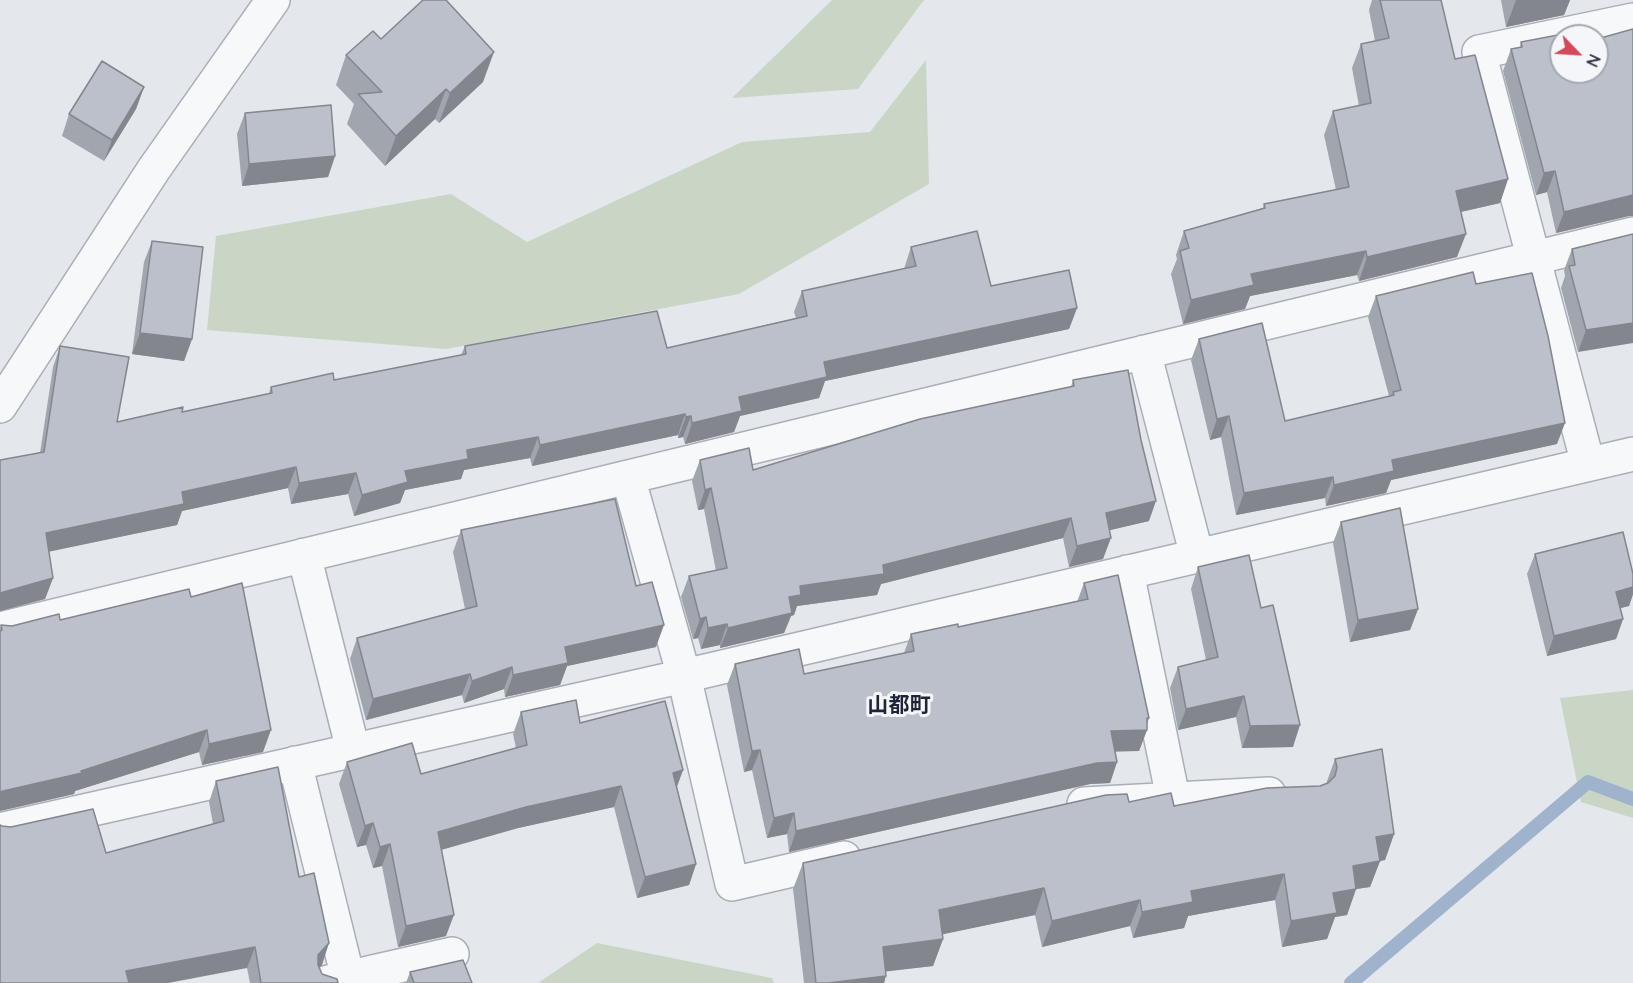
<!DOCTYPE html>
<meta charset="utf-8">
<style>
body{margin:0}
#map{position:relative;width:1633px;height:983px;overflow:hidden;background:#e4e7ec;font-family:Quicksand,sans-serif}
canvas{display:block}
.north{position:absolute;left:1549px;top:24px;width:60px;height:60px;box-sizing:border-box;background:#f4f6f9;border:2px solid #a4a8b1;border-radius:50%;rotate:115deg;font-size:16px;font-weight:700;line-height:24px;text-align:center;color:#2b3445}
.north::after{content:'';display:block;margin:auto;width:21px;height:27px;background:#d1495b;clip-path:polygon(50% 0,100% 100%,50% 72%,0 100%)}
</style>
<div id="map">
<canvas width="1633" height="983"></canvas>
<div class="north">N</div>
</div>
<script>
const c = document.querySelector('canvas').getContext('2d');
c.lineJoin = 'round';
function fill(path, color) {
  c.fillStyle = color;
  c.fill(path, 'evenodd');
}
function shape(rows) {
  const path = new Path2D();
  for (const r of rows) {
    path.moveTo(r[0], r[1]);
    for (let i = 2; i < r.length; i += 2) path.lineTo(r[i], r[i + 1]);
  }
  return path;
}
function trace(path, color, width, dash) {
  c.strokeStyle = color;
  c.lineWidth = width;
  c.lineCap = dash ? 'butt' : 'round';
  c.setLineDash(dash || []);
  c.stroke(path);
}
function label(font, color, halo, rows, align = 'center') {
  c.font = font + ' Quicksand,"Noto Sans JP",sans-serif';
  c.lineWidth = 6;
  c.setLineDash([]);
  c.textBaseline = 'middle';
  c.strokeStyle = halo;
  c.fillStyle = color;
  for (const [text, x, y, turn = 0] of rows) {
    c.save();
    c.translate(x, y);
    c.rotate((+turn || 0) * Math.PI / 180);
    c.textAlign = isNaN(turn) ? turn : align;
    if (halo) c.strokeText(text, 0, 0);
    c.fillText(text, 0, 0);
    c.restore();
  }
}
const green = shape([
 [832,0,924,0,858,89,732,98],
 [926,60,929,184,739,294,446,349,207,330,216,236,451,194,527,242,742,142,870,132],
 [1633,690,1633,818,1581,802,1560,698],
 [597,943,772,978,774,983,538,983]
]);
const stream = shape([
 [1351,983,1588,782,1633,799]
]);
const minor = shape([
 [1144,352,1197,556],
 [0,406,154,169,273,0],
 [1588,464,1479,52,1633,20],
 [628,477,684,676,732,884,844,858],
 [304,555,353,750],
 [1127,572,1173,798],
 [0,629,1633,234],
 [295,763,348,978],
 [1084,804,1269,794],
 [0,830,684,676,1633,454],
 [328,982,452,954]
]);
const wall = shape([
 [1372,0,1441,0,1455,59,1508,179,1500,203,1461,212,1457,257,1359,281,1357,275,1250,296,1245,309,1183,324,1171,274,1177,259,1176,255,1184,231,1263,208,1264,204,1336,190,1324,135,1333,111,1359,106,1352,68,1361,44,1375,41,1369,10],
 [1501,0,1570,0,1564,15,1506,27],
 [1561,36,1629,216,1556,233,1547,192,1536,195,1503,71,1511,49,1520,47,1521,42],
 [381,39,483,82,439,123,435,119,385,166,347,124,354,104,336,85,346,55],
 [144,87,136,109,104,161,62,136,69,114],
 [245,113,335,156,328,177,242,186,237,134],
 [1633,234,1578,352,1561,288,1565,276,1564,270,1572,249],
 [152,241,192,339,184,361,132,354,144,262],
 [911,247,991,286,1077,308,1069,329,825,381,819,398,740,416,734,432,685,444,683,437,678,438,678,435,532,466,530,458,464,470,461,479,405,490,400,503,354,516,348,494,291,504,288,488,182,511,177,525,49,551,53,578,45,599,0,611,0,460,40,453,53,367,60,346,117,422,182,412,269,393,271,387,334,380,461,355,465,346,667,348,796,318,794,312,802,291,904,269],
 [1476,284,1557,444,1391,480,1386,493,1326,506,1325,498,1236,515,1221,437,1210,440,1191,360,1199,339,1285,421,1389,396,1368,317,1376,296],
 [1073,380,1149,521,1109,530,1103,559,1069,567,1063,538,881,584,877,595,797,606,794,615,791,616,784,633,720,648,720,645,701,649,698,638,693,639,681,597,689,576,716,571,704,509,698,510,692,481,700,460,753,470,1071,387],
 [1341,522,1418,609,1410,630,1350,642,1333,543],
 [461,530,636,586,656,647,567,666,560,685,505,697,504,689,464,703,462,695,366,720,350,659,357,638,465,609,453,552],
 [1535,554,1633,574,1633,594,1629,606,1620,608,1623,619,1616,639,1547,656,1527,574],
 [1198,567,1293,747,1242,748,1236,717,1178,730,1170,688,1178,667,1206,660,1191,589],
 [1084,583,1147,725,1147,730,1139,751,1115,751,1117,762,1110,783,1090,784,789,852,787,834,767,838,752,770,744,772,727,685,735,664,804,674,904,653,911,634,958,627,1077,602],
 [191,597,263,752,202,765,199,752,75,791,74,794,0,811,0,628,1,625,12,626,60,620],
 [521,712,580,723,683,770,677,787,696,864,689,885,637,898,614,807,518,828,441,850,446,936,398,947,382,866,373,868,366,845,357,847,339,784,347,762,421,774,516,748,513,734],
 [1335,759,1394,834,1385,860,1380,861,1370,887,1356,889,1347,915,1335,917,1327,939,1282,947,1275,900,1188,916,1184,928,1133,938,1130,926,1042,947,1035,915,942,934,943,939,933,966,886,971,884,983,804,983,793,889,803,863,1129,802,1174,806,1320,786,1326,784],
 [216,781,299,877,322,965,319,968,322,974,338,983,250,983,247,968,2,826,106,853,213,824,209,802],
 [410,972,472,983,406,983]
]);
const shadedWall = shape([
 [1516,0,1570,0,1564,15,1506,27],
 [494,52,483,82,439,123,450,93],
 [144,87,136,109,104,161,112,140],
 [446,89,435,119,385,166,396,136],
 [335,156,328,177,242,186,249,164],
 [1555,171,1547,192,1536,195,1544,173],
 [1508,179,1500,203,1447,215,1456,191],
 [1633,195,1633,216,1629,216,1556,233,1564,212],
 [1466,234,1457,257,1359,281,1367,257],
 [1366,251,1357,275,1250,296,1245,309,1183,324,1191,300,1251,274],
 [1077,308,1069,329,825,381,819,398,740,416,734,432,685,444,692,423,739,397,824,362],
 [1633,323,1633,343,1578,352,1586,330],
 [140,333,192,339,184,361,132,354],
 [685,414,678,435,532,466,540,445],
 [691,416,683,437,678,438,686,417],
 [1229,416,1221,437,1210,440,1217,419],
 [1565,423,1557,444,1391,480,1386,493,1326,506,1334,485,1392,460],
 [538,437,530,458,464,470,461,479,405,490,400,503,354,516,362,495,405,471,467,450],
 [296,467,288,488,182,511,177,525,38,554,46,533,182,492],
 [356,473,348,494,291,504,299,483],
 [1333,477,1325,498,1236,515,1244,493],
 [711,488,704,509,698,510,705,490],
 [1156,501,1149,521,1098,533,1106,513],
 [1071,518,1063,538,881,584,877,595,797,606,794,615,791,616,784,633,720,648,728,628,789,597,800,586],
 [1111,538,1103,559,1069,567,1077,546],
 [53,578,45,599,0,611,0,593],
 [1633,587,1633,594,1629,606,1609,611,1616,592],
 [1418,609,1410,630,1350,642,1358,620],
 [706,617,698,638,693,639,700,619],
 [1623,619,1616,639,1547,656,1554,636],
 [727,624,720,645,701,649,708,628],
 [664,625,656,647,567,666,560,685,505,697,513,675,565,647],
 [512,667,504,689,464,703,472,681],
 [470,674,462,695,366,720,373,699],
 [1244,696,1236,717,1178,730,1186,709],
 [1149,718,1145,730,1147,730,1139,751,1103,752,1111,731],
 [1300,725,1293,747,1242,748,1250,726],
 [207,730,199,752,75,791,74,794,0,811,0,792,3,791,81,771],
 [271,730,263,752,202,765,209,744],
 [760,750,752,770,744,772,752,751],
 [1117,762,1110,783,1090,784,789,852,796,831,1097,763],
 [683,770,675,791,673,773],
 [621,786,614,807,518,828,430,853,438,832,526,807],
 [794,813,787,834,767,838,774,818],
 [373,823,366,845,357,847,365,826],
 [1394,834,1385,860,1366,863,1376,837],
 [390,844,382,866,373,868,380,847],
 [1380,861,1370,887,1356,889,1347,915,1335,917,1327,939,1282,947,1291,921,1333,893,1353,866],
 [696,864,689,885,637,898,645,877],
 [1284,874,1275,900,1188,916,1184,928,1133,938,1142,912,1191,891],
 [1044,888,1035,915,930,937,939,910],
 [1140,900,1130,926,1042,947,1052,921],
 [454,915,446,936,398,947,406,926],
 [943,939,933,966,873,973,883,947],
 [329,943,322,965,310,976,318,955],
 [255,947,247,968,168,983,121,983,126,971],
 [886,976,884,983,828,983]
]);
const building = shape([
 [423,0,446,0,494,52,450,93,446,89,396,136,358,94,382,92,346,55,373,31,381,39,423,0],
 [1380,0,1441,0,1455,59,1475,55,1508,179,1456,191,1466,234,1367,257,1366,251,1251,274,1254,285,1191,300,1180,251,1189,248,1184,231,1265,208,1264,204,1349,187,1333,111,1371,103,1361,44,1389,38,1380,0],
 [1633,29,1633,195,1564,212,1555,171,1544,173,1511,49,1522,47,1521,42,1579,31,1580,36,1561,36,1561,72,1597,72,1597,39,1633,29],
 [102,61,144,87,112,140,69,114,102,61],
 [331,105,335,156,249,164,245,113,331,105],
 [977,231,991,286,1069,270,1077,308,824,362,827,377,739,397,742,411,692,423,691,416,686,417,685,414,540,445,538,437,467,450,468,459,405,471,408,482,362,495,356,473,299,483,296,467,182,492,184,504,46,533,53,578,0,593,0,460,44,452,60,346,129,357,117,422,183,407,182,412,272,393,271,387,333,373,334,380,466,354,465,346,657,311,667,348,807,316,802,291,916,266,911,247,977,231],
 [1633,234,1633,323,1586,330,1569,266,1575,265,1572,249,1633,234],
 [152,241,203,247,192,339,140,333,152,241],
 [1473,272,1476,284,1532,273,1548,336,1565,423,1392,460,1394,471,1334,485,1333,477,1244,493,1229,416,1217,419,1199,339,1262,323,1285,421,1394,395,1393,392,1401,390,1376,296,1473,272],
 [1128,370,1141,440,1156,501,1106,513,1111,538,1077,546,1071,518,883,565,884,574,800,586,801,595,789,597,792,613,728,628,727,624,708,628,706,617,700,619,689,576,727,568,711,488,705,490,700,460,749,448,753,470,920,419,1074,386,1073,380,1128,370],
 [615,499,636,586,652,582,664,625,565,647,568,663,513,675,512,667,472,681,470,674,373,699,357,638,477,606,461,530,615,499],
 [1400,508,1418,609,1358,620,1341,522,1400,508],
 [1623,532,1633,574,1633,587,1616,592,1623,619,1554,636,1535,554,1623,532],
 [1249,555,1261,608,1273,605,1300,725,1250,726,1244,696,1186,709,1178,667,1218,657,1198,567,1249,555],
 [1118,575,1149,718,1147,718,1147,730,1111,731,1117,762,1097,763,796,831,794,813,774,818,760,750,752,751,735,664,799,649,804,674,914,651,911,634,958,624,958,627,1088,599,1084,583,1118,575],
 [242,583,271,730,209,744,207,730,81,771,82,773,3,791,0,792,0,631,2,630,1,625,12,626,59,614,60,620,189,589,191,597,242,583],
 [576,700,580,723,665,701,683,770,673,773,696,864,645,877,621,786,526,807,438,832,454,915,406,926,390,844,380,847,373,823,365,826,347,762,412,743,421,774,527,745,521,712,576,700],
 [1382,749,1394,834,1376,837,1380,861,1353,866,1356,889,1333,893,1337,913,1291,921,1284,874,1191,891,1193,902,1142,912,1140,900,1052,921,1044,888,939,910,943,939,883,947,886,976,828,983,816,983,803,863,1106,795,1127,794,1129,802,1171,793,1174,806,1267,788,1320,786,1328,783,1335,776,1337,767,1335,759,1382,749],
 [278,767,299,877,314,873,329,943,318,955,318,965,322,974,337,979,338,983,261,983,255,947,126,971,129,983,0,983,0,825,2,826,11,827,93,809,106,853,224,821,216,781,278,767],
 [463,960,472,983,414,983,410,972,463,960]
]);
const quarterNames = [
 ["山都町",899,706]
];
fill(green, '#c9d6c5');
trace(stream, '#9fb4cc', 14);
trace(minor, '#a9aeb7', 36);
trace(minor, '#f7f8fa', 33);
fill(wall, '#a1a5ae');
fill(shadedWall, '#83868d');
fill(building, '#bbc0ca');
trace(building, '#83868d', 1.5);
label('bold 21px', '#1d2536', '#f4f6f9', quarterNames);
</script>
